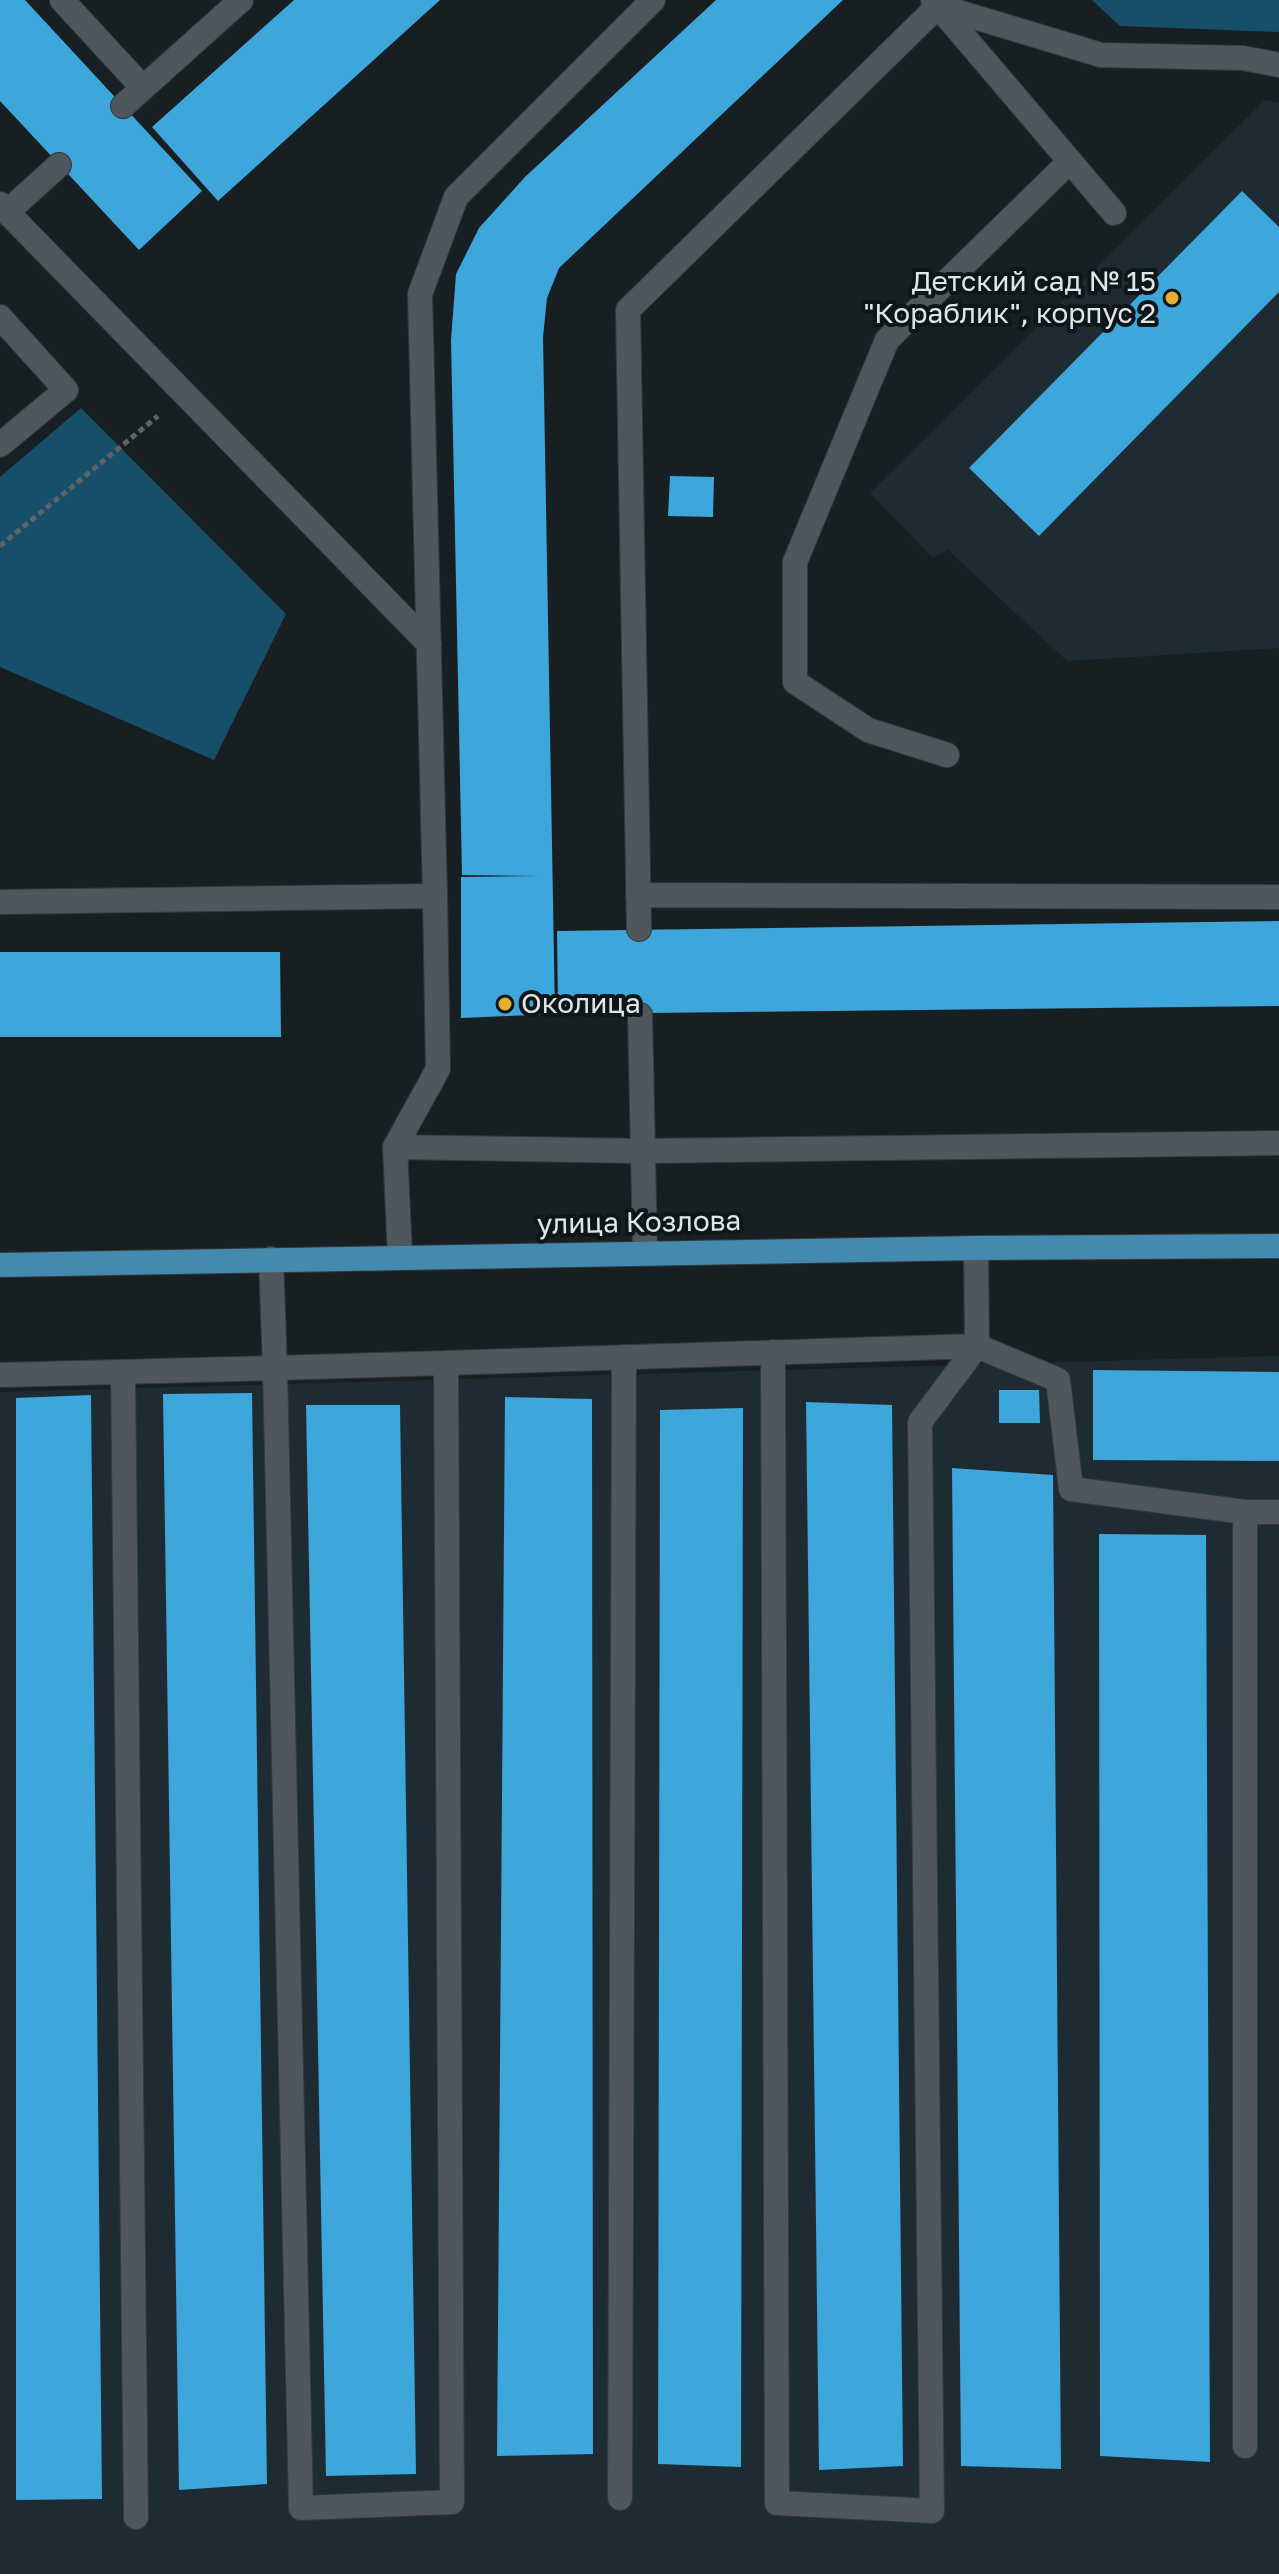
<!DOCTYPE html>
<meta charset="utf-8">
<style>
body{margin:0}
canvas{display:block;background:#181f23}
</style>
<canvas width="1279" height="2574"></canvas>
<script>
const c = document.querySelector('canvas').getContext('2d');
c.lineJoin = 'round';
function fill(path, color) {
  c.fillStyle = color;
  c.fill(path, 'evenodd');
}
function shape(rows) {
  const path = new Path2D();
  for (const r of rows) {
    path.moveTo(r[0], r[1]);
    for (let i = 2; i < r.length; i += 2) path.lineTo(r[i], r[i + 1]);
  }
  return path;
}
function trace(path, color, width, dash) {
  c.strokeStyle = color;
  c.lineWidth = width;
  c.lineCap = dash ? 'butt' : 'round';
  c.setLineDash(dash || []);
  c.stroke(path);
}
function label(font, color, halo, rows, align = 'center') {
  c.font = font + ' "Golos Text",sans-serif';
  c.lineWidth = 8;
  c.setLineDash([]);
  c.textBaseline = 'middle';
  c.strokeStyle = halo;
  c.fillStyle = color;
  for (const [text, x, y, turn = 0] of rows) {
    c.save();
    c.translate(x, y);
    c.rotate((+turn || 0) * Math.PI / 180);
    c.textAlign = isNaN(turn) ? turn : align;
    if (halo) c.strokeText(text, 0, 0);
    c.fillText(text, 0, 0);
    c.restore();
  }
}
const built = shape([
 [1265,100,1279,103,1279,648,1067,661,948,550,933,558,870,493],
 [1279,1356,1279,2574,0,2574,0,1392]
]);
const forest = shape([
 [1092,0,1279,0,1279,32,1120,26],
 [81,408,286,614,214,760,0,667,0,477]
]);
const building = shape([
 [0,0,25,0,202,191,139,250,0,101],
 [294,0,440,0,218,201,152,127],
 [716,0,843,0,559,268,547,298,543,337,555,1014,461,1018,461,877,539,876,462,875,451,340,456,274,479,228,525,177],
 [1242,191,1279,227,1279,292,1039,536,969,468],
 [670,476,714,477,713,517,668,516],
 [1279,921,1279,1006,558,1014,557,931],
 [0,952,280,952,281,1037,0,1037],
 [1093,1370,1279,1372,1279,1461,1093,1460],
 [999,1390,1039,1390,1040,1423,999,1423],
 [252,1393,267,2484,179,2490,163,1394],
 [91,1395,102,2499,16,2500,16,1398],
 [505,1397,592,1399,593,2454,497,2456],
 [806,1402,892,1405,903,2466,819,2470],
 [306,1405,400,1405,416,2474,326,2476],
 [743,1408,741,2467,658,2464,660,1410],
 [952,1468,1053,1475,1061,2469,961,2466],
 [1099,1534,1206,1535,1210,2462,1100,2456]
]);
const path = shape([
 [0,546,158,416]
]);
const lane = shape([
 [62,0,143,88,123,106],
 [938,6,1101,55,1243,58,1279,65],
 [938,6,1114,213],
 [143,88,241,0],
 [0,204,7,212,59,165],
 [7,212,429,644],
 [0,317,66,390,0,445],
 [947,755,868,730,795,682,795,562,887,340,1070,161],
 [638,895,1279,897],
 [435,896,420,294,456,197,653,0],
 [0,902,435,896,438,1069,395,1147,400,1257],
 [639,929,628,310,938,6,933,0],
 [640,1015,643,1151,1279,1143],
 [396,1159,395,1147,643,1151,645,1253],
 [976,1248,977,1346,1058,1380,1071,1489,1245,1512,1245,2446],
 [773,1352,777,2503,932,2511,920,1422,977,1346],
 [446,1363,452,2502,301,2508,275,1368,446,1363],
 [446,1363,977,1346],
 [123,1372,136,2517],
 [0,1375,275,1368,271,1259],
 [1245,1512,1279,1512],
 [620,2498,624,1357]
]);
const primary = shape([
 [0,1265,976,1248,1279,1246]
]);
const markers = [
 [1172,298,8,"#e2af34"],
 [505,1004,8,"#e2af34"]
];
const poiNames = [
 ["Детский сад № 15",1156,282],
 ["\"Кораблик\", корпус 2",1156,314],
 ["Околица",521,1004,"left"]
];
const streetNames = [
 ["улица Козлова",639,1223,-1]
];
fill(built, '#1f2b33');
fill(forest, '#174f6b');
fill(building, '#3da6db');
trace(lane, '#34393c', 26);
trace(primary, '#34393c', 26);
trace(path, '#5e6468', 5, [6, 4]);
trace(lane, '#50575c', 24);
trace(primary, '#438aae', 24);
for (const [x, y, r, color] of markers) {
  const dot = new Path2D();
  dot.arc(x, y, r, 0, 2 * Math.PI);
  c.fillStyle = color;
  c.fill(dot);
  trace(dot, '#0f1619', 3);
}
label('28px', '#e0e5e8', '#0f1619', poiNames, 'right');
label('28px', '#e0e5e8', '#0f1619', streetNames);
</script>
